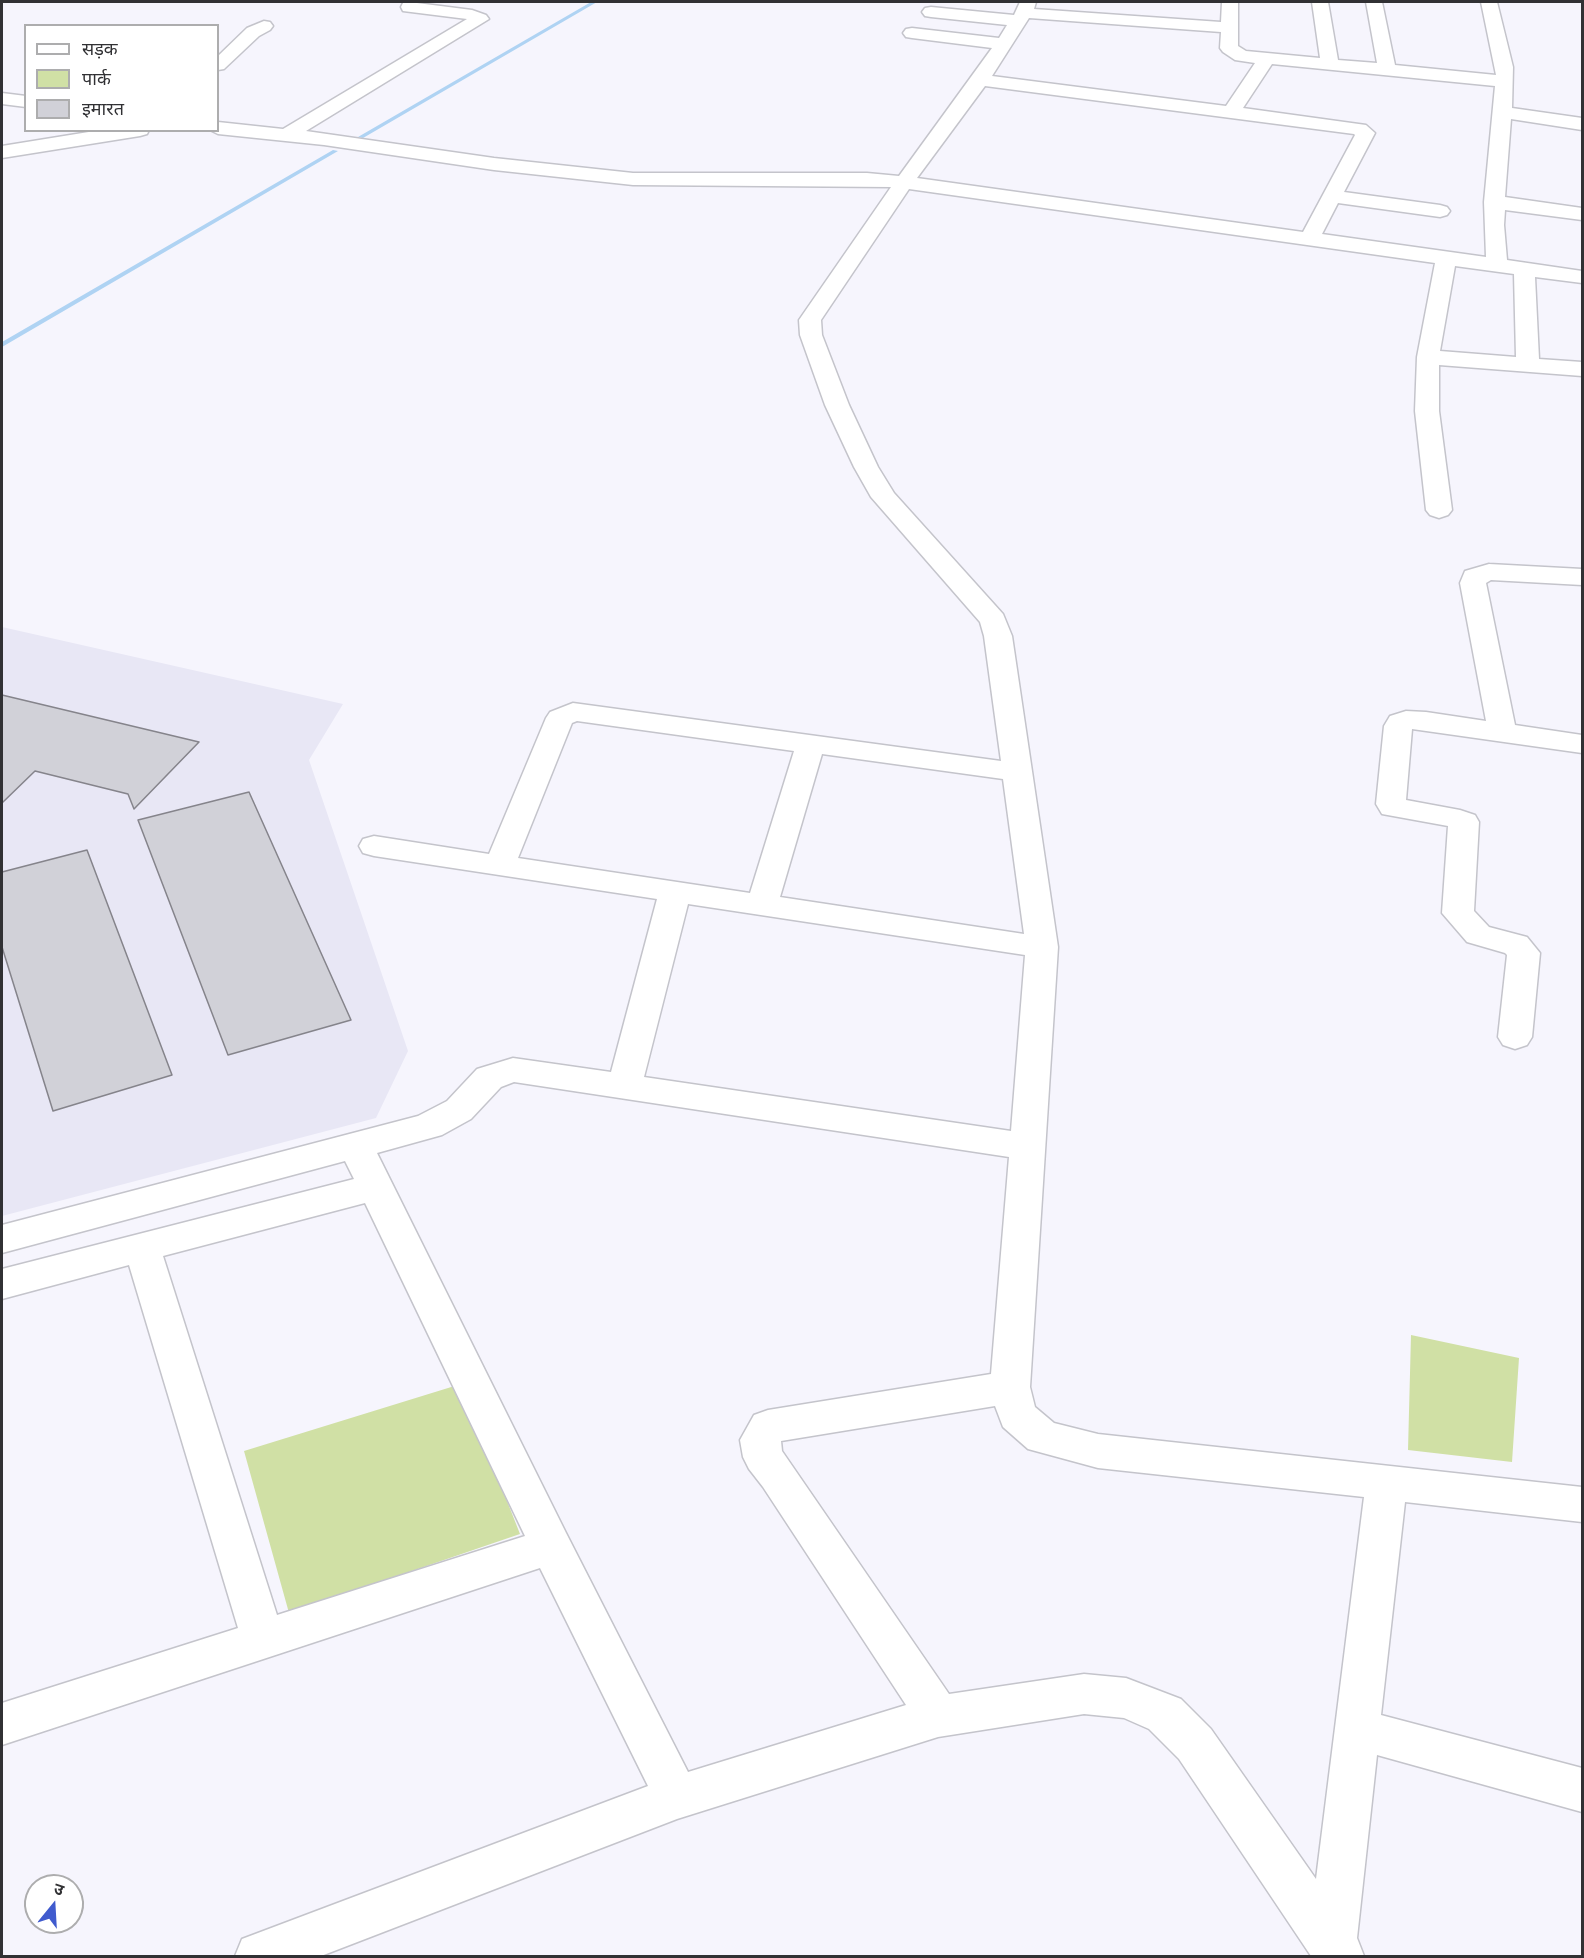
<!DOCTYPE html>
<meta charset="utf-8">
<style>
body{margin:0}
#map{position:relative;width:1584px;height:1958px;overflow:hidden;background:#f6f5fd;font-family:Barlow,"Noto Sans Devanagari",sans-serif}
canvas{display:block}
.frame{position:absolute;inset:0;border:3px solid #313134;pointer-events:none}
.legend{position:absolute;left:24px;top:24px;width:195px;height:108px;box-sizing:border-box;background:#fff;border:2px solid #adadae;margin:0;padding:8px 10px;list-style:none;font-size:18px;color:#313134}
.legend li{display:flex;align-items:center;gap:12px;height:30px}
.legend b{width:30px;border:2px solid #adadae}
.north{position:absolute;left:24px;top:1874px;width:60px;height:60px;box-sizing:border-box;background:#fff;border:2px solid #adadae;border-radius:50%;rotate:18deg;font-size:16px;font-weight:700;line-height:24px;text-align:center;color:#313134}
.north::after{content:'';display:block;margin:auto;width:21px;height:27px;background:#405bce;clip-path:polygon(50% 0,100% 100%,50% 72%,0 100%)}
</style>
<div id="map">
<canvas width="1584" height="1958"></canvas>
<div class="frame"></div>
<ul class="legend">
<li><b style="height:8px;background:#fff"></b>सड़क</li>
<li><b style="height:16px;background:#d0e0a5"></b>पार्क</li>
<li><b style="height:16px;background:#d1d1d8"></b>इमारत</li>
</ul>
<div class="north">उ</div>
</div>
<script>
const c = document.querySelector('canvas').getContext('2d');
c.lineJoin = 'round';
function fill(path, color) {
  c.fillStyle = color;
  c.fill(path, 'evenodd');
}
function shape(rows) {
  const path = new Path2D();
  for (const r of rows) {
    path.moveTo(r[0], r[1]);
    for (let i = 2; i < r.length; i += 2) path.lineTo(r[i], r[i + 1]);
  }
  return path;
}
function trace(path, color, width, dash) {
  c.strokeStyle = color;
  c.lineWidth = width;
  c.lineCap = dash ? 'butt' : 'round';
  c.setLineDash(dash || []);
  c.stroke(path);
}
const built = shape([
 [2,627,343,704,309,760,408,1051,376,1118,2,1216]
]);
const green = shape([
 [1411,1335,1519,1358,1512,1462,1408,1450],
 [461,1384,520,1534,289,1613,244,1451]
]);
const stream = shape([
 [591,2,597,2,363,138,358,137,591,2],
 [333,150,338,151,2,347,2,342,333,150]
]);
const building = shape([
 [2,695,199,742,134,809,128,794,35,771,2,803,2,695],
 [249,792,351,1020,228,1055,138,820,249,792],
 [87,850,172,1075,53,1111,2,947,2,872,87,850]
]);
const minor = shape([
 [409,2,472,10,486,15,489,19,306,131,494,158,633,173,867,173,899,176,992,48,912,38,906,37,903,33,906,29,912,28,999,38,1007,25,931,17,925,16,922,12,925,8,931,7,1014,15,1020,2,1036,2,1034,9,1221,22,1222,2,1238,2,1238,46,1246,51,1320,58,1312,2,1328,2,1338,60,1377,63,1366,2,1382,2,1395,65,1496,75,1481,2,1497,2,1513,67,1512,108,1582,118,1582,130,1511,119,1505,197,1582,208,1582,220,1505,210,1504,225,1507,260,1582,271,1582,283,1535,277,1539,359,1582,362,1582,376,1439,365,1439,411,1452,510,1448,515,1439,518,1430,515,1426,510,1415,411,1417,357,1435,263,909,189,821,320,822,335,849,405,878,467,894,493,1003,614,1012,636,1058,947,1030,1387,1035,1407,1054,1423,1098,1434,1582,1487,1582,1522,1405,1502,1381,1715,1582,1768,1582,1812,1377,1755,1357,1938,1364,1956,1311,1956,1179,1759,1149,1729,1124,1718,1084,1714,938,1737,677,1819,321,1956,235,1956,242,1939,648,1786,540,1568,2,1745,2,1703,238,1628,129,1265,2,1299,2,1269,354,1179,345,1161,2,1253,2,1225,418,1116,447,1101,477,1069,513,1058,611,1072,657,899,374,856,363,853,359,846,363,839,374,836,489,854,546,718,550,712,573,703,1001,761,984,636,980,622,871,497,854,467,825,405,800,335,799,320,891,187,633,185,494,170,324,145,218,134,210,130,218,130,218,122,283,129,467,19,403,11,401,7,403,3,409,2],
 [1029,18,1221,32,1220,48,1223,52,1235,60,1255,63,1226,106,992,76,1029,18],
 [1272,64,1495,86,1484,202,1486,257,1322,234,1338,203,1440,217,1447,215,1450,211,1447,207,1440,205,1344,192,1375,133,1366,125,1243,108,1272,64],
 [985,86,1354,134,1355,135,1303,232,917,178,985,86],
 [1455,266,1514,274,1516,357,1440,351,1455,266],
 [577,721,794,751,750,893,518,858,572,723,577,721],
 [822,754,1003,779,1024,934,780,897,822,754],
 [688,904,1025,955,1011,1131,644,1077,688,904],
 [514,1082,1009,1157,991,1374,768,1410,754,1415,740,1440,743,1457,749,1469,763,1487,906,1705,688,1772,566,1533,377,1153,442,1135,471,1119,501,1087,514,1082],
 [365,1203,525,1536,277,1615,163,1256,365,1203],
 [995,1406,1003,1427,1028,1449,1098,1468,1364,1497,1316,1879,1211,1729,1181,1699,1126,1678,1084,1674,949,1694,782,1451,781,1441,995,1406],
 [264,21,270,22,273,26,270,30,259,36,224,69,218,70,218,56,247,28,264,21],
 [2,93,26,96,26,107,2,104,2,93],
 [101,130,149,130,147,134,140,136,2,158,2,146,101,130],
 [1489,564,1582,569,1582,585,1491,580,1486,583,1515,725,1582,735,1582,753,1412,729,1406,800,1460,810,1475,815,1479,822,1474,911,1489,927,1527,937,1540,953,1532,1037,1527,1045,1515,1049,1503,1045,1498,1037,1507,955,1505,953,1467,942,1442,913,1448,826,1382,814,1376,804,1384,726,1390,716,1406,711,1426,712,1486,721,1460,583,1465,571,1489,564]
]);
fill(built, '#e8e7f5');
fill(green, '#d0e0a5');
fill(stream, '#afd3f3');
fill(building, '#d1d1d8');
trace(building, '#85848b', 1.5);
trace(minor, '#c4c4cb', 3);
fill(minor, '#fff');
</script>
